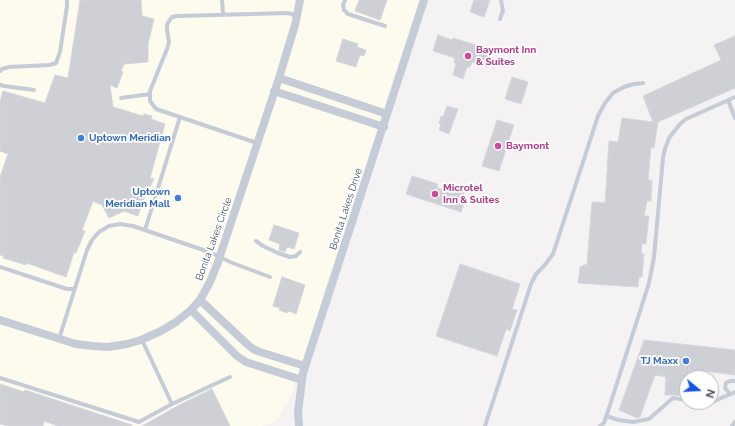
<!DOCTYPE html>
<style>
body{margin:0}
#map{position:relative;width:735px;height:426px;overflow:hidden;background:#f4f2f2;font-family:Raleway,sans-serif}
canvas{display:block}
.north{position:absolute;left:679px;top:370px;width:40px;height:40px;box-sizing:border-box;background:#fff;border:1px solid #b6babf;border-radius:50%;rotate:108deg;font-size:11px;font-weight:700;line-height:16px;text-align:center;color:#485260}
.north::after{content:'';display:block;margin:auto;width:14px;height:18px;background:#1353ed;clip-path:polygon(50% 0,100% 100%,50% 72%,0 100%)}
</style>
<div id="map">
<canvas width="735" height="426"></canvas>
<div class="north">N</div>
</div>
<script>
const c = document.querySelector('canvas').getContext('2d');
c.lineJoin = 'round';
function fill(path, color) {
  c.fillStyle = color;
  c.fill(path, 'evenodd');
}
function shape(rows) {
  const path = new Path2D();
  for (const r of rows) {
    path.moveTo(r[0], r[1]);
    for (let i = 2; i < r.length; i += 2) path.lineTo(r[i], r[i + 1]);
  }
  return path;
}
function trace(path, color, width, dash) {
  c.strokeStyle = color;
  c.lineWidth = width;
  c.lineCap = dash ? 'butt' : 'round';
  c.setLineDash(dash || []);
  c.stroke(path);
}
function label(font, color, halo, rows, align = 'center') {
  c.font = font + ' Raleway,sans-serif';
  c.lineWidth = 3.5;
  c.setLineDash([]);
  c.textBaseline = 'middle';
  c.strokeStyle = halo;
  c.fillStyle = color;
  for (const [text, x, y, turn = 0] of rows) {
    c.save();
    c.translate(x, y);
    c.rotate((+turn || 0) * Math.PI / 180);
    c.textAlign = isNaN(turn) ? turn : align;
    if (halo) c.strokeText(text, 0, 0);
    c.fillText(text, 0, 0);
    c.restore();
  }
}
const commercial = shape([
 [0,0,419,0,291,395,277,421,261,426,0,426]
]);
const building = shape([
 [80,0,141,0,142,16,154,19,148,44,148,62,124,64,121,71,123,72,117,88,110,85,113,107,143,116,144,114,152,116,151,119,165,124,150,178,154,179,150,187,148,187,138,216,124,211,109,218,102,205,93,201,82,230,85,231,76,253,74,252,66,277,27,263,26,265,3,258,4,256,0,255,0,177,8,154,0,151,0,102,3,91,45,103,55,75,68,78,80,0],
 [359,0,387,0,380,20,355,11,359,0],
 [474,0,490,0,484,17,470,12,474,0],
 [438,35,452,40,453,38,479,46,478,49,491,53,487,67,472,62,470,67,467,67,463,79,453,75,456,64,454,62,455,58,433,51,438,35],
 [735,36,735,88,658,122,654,148,651,147,648,180,652,180,651,201,647,201,644,216,649,216,646,244,642,244,641,253,644,254,642,277,639,277,638,287,578,283,580,267,587,264,592,202,605,203,609,141,618,142,622,118,653,122,643,96,721,60,714,45,735,36],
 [343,39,358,44,357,47,366,50,364,56,360,55,356,67,336,61,343,39],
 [512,77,528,82,521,104,505,99,512,77],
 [447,106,458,109,449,134,439,130,441,124,439,123,441,116,443,117,447,106],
 [497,120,514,125,499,171,482,166,497,120],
 [412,176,438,184,437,188,451,192,452,189,464,193,463,197,466,198,461,212,406,194,412,176],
 [274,225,299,233,294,249,287,247,285,252,279,250,280,244,269,240,274,225],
 [460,264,520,284,512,309,517,310,510,331,506,329,497,356,436,336,460,264],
 [282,277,305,285,296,314,289,311,287,313,279,310,280,308,273,306,282,277],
 [644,340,735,350,735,375,704,371,704,378,687,378,687,396,673,395,665,395,666,377,655,375,640,417,637,418,619,410,644,340],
 [0,384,24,392,25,390,132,425,132,426,58,426,44,421,43,426,8,426,0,424,0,384],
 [212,389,230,426,142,426,179,405,212,389]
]);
const service = shape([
 [222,0,223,14],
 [345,0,343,5,344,10,348,14,385,26],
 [500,19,503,11,501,0],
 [0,71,2,69,9,67,50,65,56,63,60,52,67,6,67,0],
 [0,85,4,86,34,90],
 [121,98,150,94],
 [728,100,735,118],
 [257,143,156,109,150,101,150,91,167,49,169,42,167,30,167,25,169,21,172,17,177,16,288,13,297,16],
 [145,230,180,117],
 [256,241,263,246,278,253,290,257,296,256,300,252],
 [0,267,67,289,75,289],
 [59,339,87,250,92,240,99,232,109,226,120,224,133,226,212,253,230,262,270,277],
 [142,340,172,404],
 [0,378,139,422,172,404,230,377],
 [730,394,725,388,726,383,730,381,735,381],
 [710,402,712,402,735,392],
 [607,416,618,420,633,422,649,419,673,398,687,400],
 [485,426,531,284,536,274,544,266,553,254,598,116,605,103,613,93,624,87,634,84,643,83],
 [600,426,604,423,610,405,649,283,654,257,663,158,665,149,669,138,680,124,686,119,735,97],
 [732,426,735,422]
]);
const minor = shape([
 [279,78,387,114],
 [274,91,384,127],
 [200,300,247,344,253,349,260,352,305,366],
 [191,310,237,356,246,362,302,380],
 [0,320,76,344,93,346,108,347,127,344,141,340,161,331,176,322,191,310,200,300,210,282,218,262,279,78,295,25,300,0],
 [299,426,298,412,303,373,424,0]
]);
const markers = [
 [468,56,4,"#d1479c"],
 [81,138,4,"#3f7fe0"],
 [498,146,4,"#d1479c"],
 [435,194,4,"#d1479c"],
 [178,198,4,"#3f7fe0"],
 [686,361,4,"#3f7fe0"]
];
const hotelNames = [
 ["Baymont Inn",476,50],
 ["& Suites",476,62],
 ["Baymont",506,146],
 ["Microtel",443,188],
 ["Inn & Suites",443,200]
];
const shopNames = [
 ["Uptown Meridian",89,138,"left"],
 ["Uptown",170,192],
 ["Meridian Mall",170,204],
 ["TJ Maxx",678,361]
];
const streetNames = [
 ["Bonita Lakes Drive",346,209,-72],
 ["Bonita Lakes Circle",214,239,-70]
];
fill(commercial, '#fdfbed');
fill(building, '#ced0d6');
trace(building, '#d6d7dd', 1);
trace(service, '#c5ccd7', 4);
trace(minor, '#c5ccd7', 8);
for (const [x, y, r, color] of markers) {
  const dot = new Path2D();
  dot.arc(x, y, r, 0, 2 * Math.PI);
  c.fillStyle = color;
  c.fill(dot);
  trace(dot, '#fff', 1.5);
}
label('bold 10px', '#b23c85', '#fff', hotelNames, 'left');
label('bold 10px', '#366cbe', '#fff', shopNames, 'right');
label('10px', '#485260', '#fff', streetNames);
</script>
